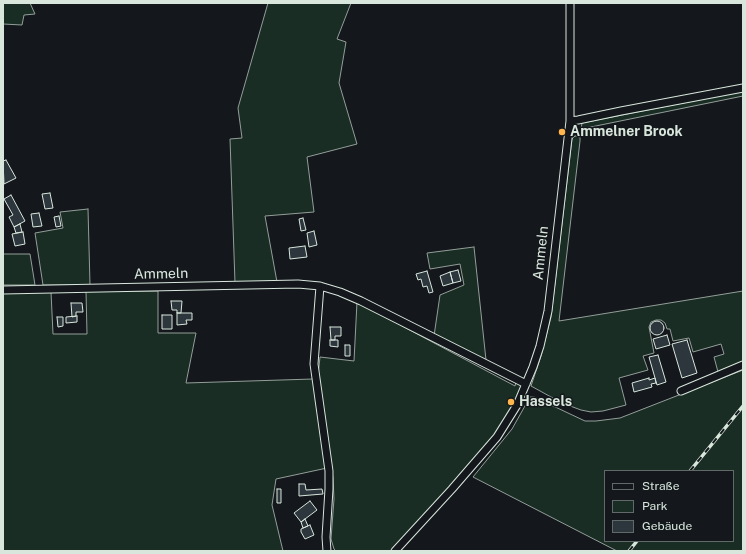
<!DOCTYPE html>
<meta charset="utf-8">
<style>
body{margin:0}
#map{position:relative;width:746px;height:554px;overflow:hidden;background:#14181c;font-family:"Public Sans",sans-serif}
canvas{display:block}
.frame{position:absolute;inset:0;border:4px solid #d8e6dc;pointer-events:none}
.legend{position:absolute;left:604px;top:470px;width:130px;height:72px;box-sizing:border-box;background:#14181c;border:1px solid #626a69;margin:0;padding:5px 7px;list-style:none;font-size:12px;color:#d8e6dc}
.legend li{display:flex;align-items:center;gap:8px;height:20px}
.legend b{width:20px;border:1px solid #626a69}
</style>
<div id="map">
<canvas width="746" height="554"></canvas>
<div class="frame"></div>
<ul class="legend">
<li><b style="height:5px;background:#14181c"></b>Straße</li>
<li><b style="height:11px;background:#1a2d24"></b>Park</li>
<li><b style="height:11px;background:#2c363c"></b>Gebäude</li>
</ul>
</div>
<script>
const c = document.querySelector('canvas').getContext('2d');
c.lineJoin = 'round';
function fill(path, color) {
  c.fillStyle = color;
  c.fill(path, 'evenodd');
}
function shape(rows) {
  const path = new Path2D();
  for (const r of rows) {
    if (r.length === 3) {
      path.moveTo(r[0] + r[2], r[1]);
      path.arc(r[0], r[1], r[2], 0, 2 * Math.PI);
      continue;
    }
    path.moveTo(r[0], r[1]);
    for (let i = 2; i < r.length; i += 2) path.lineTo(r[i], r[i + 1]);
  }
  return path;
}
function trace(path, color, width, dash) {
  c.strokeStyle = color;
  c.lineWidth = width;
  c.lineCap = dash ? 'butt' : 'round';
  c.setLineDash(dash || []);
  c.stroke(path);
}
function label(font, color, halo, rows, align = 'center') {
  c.font = font + ' "Public Sans",sans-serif';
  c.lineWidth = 3;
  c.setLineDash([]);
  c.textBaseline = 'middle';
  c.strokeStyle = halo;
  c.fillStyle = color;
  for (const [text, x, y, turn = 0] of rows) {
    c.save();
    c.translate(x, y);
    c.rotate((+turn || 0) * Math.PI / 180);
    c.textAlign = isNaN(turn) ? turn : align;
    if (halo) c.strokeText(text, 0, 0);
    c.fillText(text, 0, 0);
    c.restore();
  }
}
const green = shape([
 [3,3,30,3,35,14,24,15,22,25,3,24,3,3],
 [268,3,351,3,337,39,346,42,339,83,357,144,307,157,314,212,265,216,277,282,235,283,230,139,242,138,238,108,268,3],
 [743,91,743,96,581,129,582,123,743,91],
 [575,136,580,137,580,141,559,321,743,291,743,361,718,372,714,357,724,354,721,344,693,352,689,338,673,341,670,329,667,329,665,323,661,320,656,320,651,322,649,327,654,353,643,356,648,370,619,378,626,405,603,411,591,412,581,410,562,403,531,386,541,356,551,317,572,139,575,136],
 [88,209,90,285,43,285,35,233,63,228,60,212,88,209],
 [474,247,486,360,434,336,440,295,464,285,460,264,430,269,427,253,474,247],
 [3,254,30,254,35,285,3,285,3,254],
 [86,291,158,291,158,333,196,333,186,383,313,379,327,468,276,479,272,505,283,551,3,551,3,293,51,292,53,334,87,334,86,291],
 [357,302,515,386,516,382,522,386,513,408,496,433,475,459,391,551,336,551,334,549,331,539,334,499,333,478,318,376,320,357,354,361,357,302],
 [743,370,743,551,617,551,473,477,512,429,530,397,534,397,585,421,596,421,620,418,743,370],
 [605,471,733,471,733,541,605,541,605,471]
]);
const building = shape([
 [6,160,16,178,4,184,3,161,6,160],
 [50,193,53,208,45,209,42,194,50,193],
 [11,195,25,221,14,227,9,217,13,215,4,199,11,195],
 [39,213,42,226,33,227,31,214,39,213],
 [59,216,61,226,56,227,54,217,59,216],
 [303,218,306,230,301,231,299,219,303,218],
 [20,224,22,232,16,233,14,227,20,224],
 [314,231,317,245,309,247,307,233,314,231],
 [23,232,25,244,15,246,12,234,23,232],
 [305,246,307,257,290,259,289,248,305,246],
 [458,270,461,281,453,283,450,272,458,270],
 [427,271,433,292,429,293,427,286,423,287,421,279,418,280,416,274,427,271],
 [450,272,453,283,443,286,440,276,450,272],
 [171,301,182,301,181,313,177,313,177,310,172,310,171,301],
 [71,303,82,303,83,312,76,312,76,316,72,317,71,303],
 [177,313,192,313,192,320,186,320,187,324,177,325,177,313],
 [162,315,172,315,172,329,162,329,162,315],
 [77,316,77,322,66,323,66,317,77,316],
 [57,317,63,317,63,326,58,327,57,317],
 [657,328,7],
 [330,327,341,327,341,336,335,336,335,340,331,340,330,327],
 [667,335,670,345,656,349,653,339,667,335],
 [330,340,338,340,338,347,330,346,330,340],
 [687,340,697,373,682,378,672,344,687,340],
 [345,345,350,345,350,356,345,356,345,345],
 [658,355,666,382,657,385,649,357,658,355],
 [649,378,649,380,655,378,656,383,651,384,652,387,634,392,632,383,649,378],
 [299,484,305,484,306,490,322,489,323,494,299,496,299,484],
 [277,489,281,489,281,503,277,503,277,489],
 [310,501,317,510,301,522,294,513,310,501],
 [305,519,308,526,303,528,301,522,305,519],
 [310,525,314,535,305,539,301,532,301,529,310,525]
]);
const minor = shape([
 [570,121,578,120,621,111,743,88],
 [320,286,314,364,329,471,329,489,326,537,327,551],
 [3,290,298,284,320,286,340,292,361,301,526,384],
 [681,391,743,365],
 [395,551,452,489,497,437,517,405,533,367,540,346,548,311,570,121,570,3]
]);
const rail = shape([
 [690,471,743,406],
 [629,551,637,541]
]);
const markers = [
 [562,132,4,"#ffb74d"],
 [511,402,4,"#ffb74d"]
];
const poiNames = [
 ["Ammelner Brook",570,132],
 ["Hassels",519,402]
];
const streetNames = [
 ["Ammeln",541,253,-84],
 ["Ammeln",161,274,-1]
];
fill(green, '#1a2d24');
trace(green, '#939e99', 1);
fill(building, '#2c363c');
trace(building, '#d8e6dc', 1);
trace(minor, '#d8e6dc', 9);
trace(minor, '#14181c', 7);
trace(rail, '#d8e6dc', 3.5);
trace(rail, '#14181c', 2, [6]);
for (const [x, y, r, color] of markers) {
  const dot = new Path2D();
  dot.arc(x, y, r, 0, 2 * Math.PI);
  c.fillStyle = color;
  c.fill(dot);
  trace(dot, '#14181c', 1.5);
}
label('bold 14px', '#d8e6dc', '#14181c', poiNames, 'left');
label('14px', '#d8e6dc', '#14181c', streetNames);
</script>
